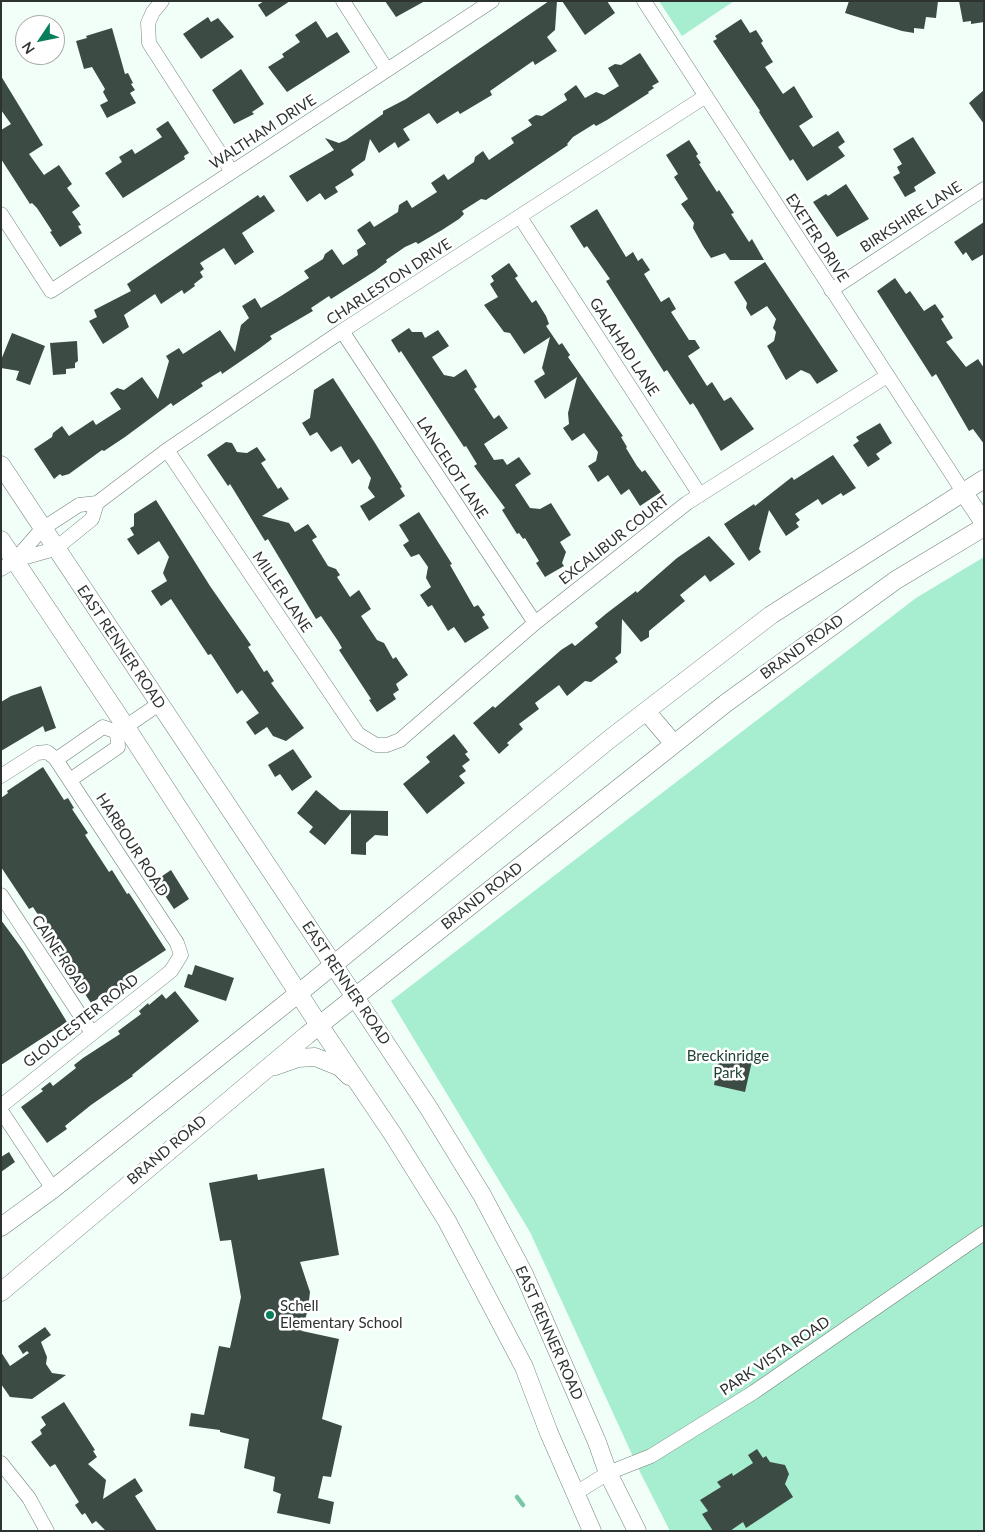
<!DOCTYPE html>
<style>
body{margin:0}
#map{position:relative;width:985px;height:1532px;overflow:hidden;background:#f1fff8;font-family:Lato,sans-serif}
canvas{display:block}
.frame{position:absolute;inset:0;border:2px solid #2c3330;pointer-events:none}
.north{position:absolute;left:15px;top:15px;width:50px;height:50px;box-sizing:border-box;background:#fff;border:1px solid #abadac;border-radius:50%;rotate:236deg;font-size:14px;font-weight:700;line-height:20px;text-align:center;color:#2c3330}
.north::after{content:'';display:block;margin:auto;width:18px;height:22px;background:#087e5c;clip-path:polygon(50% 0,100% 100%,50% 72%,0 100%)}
</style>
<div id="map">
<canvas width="985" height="1532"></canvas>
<div class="frame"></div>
<div class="north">N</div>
</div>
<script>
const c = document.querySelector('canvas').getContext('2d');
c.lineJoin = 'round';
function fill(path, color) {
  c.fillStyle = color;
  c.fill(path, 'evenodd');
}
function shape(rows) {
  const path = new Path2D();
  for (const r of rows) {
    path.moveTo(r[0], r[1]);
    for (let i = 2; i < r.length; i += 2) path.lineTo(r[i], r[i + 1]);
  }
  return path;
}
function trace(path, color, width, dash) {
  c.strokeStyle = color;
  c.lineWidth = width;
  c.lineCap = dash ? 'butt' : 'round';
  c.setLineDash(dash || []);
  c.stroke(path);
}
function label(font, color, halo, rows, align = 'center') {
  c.font = font + ' Lato,sans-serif';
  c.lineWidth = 5;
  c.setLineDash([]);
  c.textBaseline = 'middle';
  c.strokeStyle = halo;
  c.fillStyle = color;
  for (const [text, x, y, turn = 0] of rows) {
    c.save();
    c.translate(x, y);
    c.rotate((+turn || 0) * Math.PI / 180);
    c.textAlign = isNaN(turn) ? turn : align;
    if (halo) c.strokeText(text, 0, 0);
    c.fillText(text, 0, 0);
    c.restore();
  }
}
const green = shape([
 [659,1,734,1,682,36],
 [984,557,984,1531,670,1531,641,1474,530,1232,391,1001,916,598]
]);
const stream = shape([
 [517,1497,523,1505]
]);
const building = shape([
 [264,1,290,1,266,17,258,5],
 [385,1,425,1,396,17],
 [549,1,557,1,555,30,547,37,557,51,535,65,533,61,490,91,492,95,460,114,458,111,437,124,429,113,403,129,410,140,398,148,395,142,379,153,370,139,365,160,351,170,354,175,335,187,338,192,325,200,320,193,307,202,289,176,334,150,325,138,339,143,346,140,383,114,383,111,406,99],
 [562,1,607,1,615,13,585,35],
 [849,1,938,1,936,18,926,17,924,29,914,28,914,33,902,31,845,13],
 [959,1,984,1,984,22,971,24,971,21,963,22],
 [208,17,211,22,218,18,234,37,201,59,183,34],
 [741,19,750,33,756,30,763,41,761,43,773,62,765,67,783,94,794,86,813,117,799,126,813,147,838,131,845,142,838,147,845,156,807,181,793,159,790,161,759,112,760,111,713,41,717,39,715,36],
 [316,21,327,38,337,32,350,52,287,92,268,67,284,57,282,54,300,42,295,35],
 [112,28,125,74,128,73,133,83,131,84,135,90,130,93,136,103,107,118,100,105,108,101,103,92,105,89,92,67,84,69,76,41,87,38,86,36],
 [640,53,659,82,652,86,654,88,648,92,649,93,607,120,596,126,594,124,573,137,567,144,568,145,507,186,486,200,481,199,462,211,464,214,459,219,442,230,418,244,416,242,405,247,386,260,387,262,375,271,331,299,329,296,311,308,313,311,270,336,272,339,260,348,222,374,221,371,201,383,203,386,173,406,171,403,125,437,104,451,102,450,69,474,62,476,60,474,54,479,34,449,52,437,53,433,62,426,69,436,93,420,96,425,121,409,110,393,117,388,124,390,142,377,158,399,169,361,166,356,179,348,183,354,220,330,235,352,241,325,249,318,242,306,255,298,261,308,281,296,309,278,304,271,323,259,325,254,332,249,343,265,358,255,357,250,366,244,357,230,370,221,374,227,398,212,399,205,407,200,412,208,437,192,431,183,444,174,448,180,474,162,475,157,483,151,489,160,514,143,511,138,532,125,528,120,536,115,542,116,567,100,564,94,576,85,585,98,596,92,604,95,619,86,608,68,615,64,621,65],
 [241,69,264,104,252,112,254,114,234,124,212,90],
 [1,76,43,145,29,154,44,175,59,165,72,184,67,188,80,206,72,212,81,225,78,226,82,233,60,247,50,232,52,231,37,208,32,203,30,204,1,159,1,130,11,124,1,110],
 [984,90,984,124,969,103],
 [168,121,189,153,184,156,185,159,123,198,105,173,122,162,119,157,132,149,135,154,162,137,156,129],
 [913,137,936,173,914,187,916,191,905,197,893,177,900,173,897,167,902,164,893,149],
 [689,140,698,154,696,156,701,163,699,164,717,192,719,190,734,213,731,214,749,242,752,239,764,260,730,260,725,253,711,258,703,246,693,228,694,223,681,204,688,199,674,177,678,174,666,155],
 [846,184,869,219,837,237,813,202,826,194,828,196],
 [258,195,260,198,264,195,275,211,242,233,254,252,235,265,224,248,200,263,204,269,200,272,203,277,194,284,195,286,184,294,182,290,161,304,155,294,124,315,129,327,103,344,89,321,97,317,94,310,131,291,127,284],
 [597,209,626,257,633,252,638,261,642,258,650,270,644,274,661,302,669,297,676,309,671,312,689,340,695,340,700,348,688,356,707,386,712,382,724,401,731,397,754,429,721,451,697,409,693,403,690,405,667,370,664,372,606,281,610,279,587,246,584,248,570,226],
 [984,222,984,254,972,261,966,252,963,255,954,242],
 [765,262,838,371,817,384,810,374,801,370,786,380,767,346,774,341,776,332,773,328,776,319,767,306,751,316,746,308,747,303,734,282],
 [509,263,518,276,515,278,532,303,536,300,546,316,549,324,546,326,559,345,562,343,570,355,568,357,623,436,621,437,627,447,626,448,637,466,642,472,645,470,661,492,640,506,629,489,621,495,608,475,598,482,588,466,596,461,598,452,584,433,572,441,563,428,569,424,568,413,577,377,545,399,534,381,545,374,542,368,550,337,524,354,510,333,504,332,484,305,498,297,490,284,494,281,491,276],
 [895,278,906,294,910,291,924,311,935,304,944,317,941,319,953,338,946,342,966,367,978,359,984,368,984,444,973,429,969,431,936,374,932,377,877,291],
 [409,328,412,332,422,332,425,338,438,330,449,346,432,357,444,375,454,377,466,369,477,387,474,389,494,419,499,415,508,428,484,444,494,460,503,459,507,465,519,457,531,474,515,485,530,508,540,509,551,503,571,535,560,542,566,552,562,563,564,566,545,577,536,563,539,561,525,538,523,539,519,533,517,534,502,510,505,508,474,466,477,464,466,446,464,447,401,351,399,353,391,340],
 [12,333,45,346,30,385,16,380,19,371,1,368,1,360],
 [77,341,78,361,75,363,75,368,66,369,66,374,53,375,50,343],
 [333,378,375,443,402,487,400,488,405,496,369,521,360,506,375,497,368,488,371,478,359,459,352,464,341,446,331,452,317,432,310,436,302,423,310,418,314,390],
 [880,423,892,443,876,454,880,459,868,467,853,445,859,441,856,437],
 [226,442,232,443,237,452,247,453,257,447,266,460,261,463,278,489,281,487,289,499,262,516,289,523,295,532,308,524,317,537,312,540,328,566,336,569,340,575,337,577,350,597,359,590,371,609,361,616,377,640,384,643,393,659,396,657,408,675,396,684,399,690,393,694,396,699,377,712,369,700,371,699,339,650,342,648,338,641,321,616,316,619,268,539,265,541,230,484,228,486,207,455],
 [833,455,856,488,843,496,841,493,822,505,818,499,795,514,800,520,796,523,799,527,786,536,769,510,759,549,761,552,749,561,724,524,754,504,755,506,792,477,794,480],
 [156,500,210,586,251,645,248,647,252,653,264,672,267,670,274,681,271,683,304,728,286,741,273,736,267,727,255,735,246,722,259,713,242,690,237,694,211,654,208,655,171,599,161,606,151,591,167,581,163,573,169,557,159,541,138,555,127,539,134,535,130,528,134,526,134,514],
 [419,512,452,564,450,565,474,607,478,605,485,615,482,617,489,628,465,643,454,627,448,631,432,605,428,607,420,595,431,587,426,578,428,567,419,554,411,557,403,545,409,541,399,525],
 [709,536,735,564,710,582,705,575,680,595,685,601,649,631,649,637,641,642,622,619,621,653,615,658,618,662,591,682,585,681,567,696,559,685,535,703,539,709,519,724,523,729,507,743,509,745,499,754,473,723,493,706,495,708,561,650,572,643,575,646,598,627,595,623,607,613,636,591,637,593,677,558],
 [41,686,56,728,45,732,43,726,1,751,1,702,11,696],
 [454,734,468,752,465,754,470,760,462,766,466,771,459,776,465,783,427,814,403,784,430,762,426,757],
 [293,749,312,777,292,791,280,774,275,777,268,765],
 [43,767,64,800,68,798,74,808,72,809,88,833,85,835,109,872,112,870,127,894,129,893,166,950,123,978,125,982,91,1003,52,945,56,943,33,907,29,909,1,867,1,798,8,793,7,791],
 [316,790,340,810,388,811,388,836,375,835,366,843,366,855,351,854,351,813,325,845,309,832,313,827,297,813],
 [171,870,189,899,174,909,155,881],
 [1,920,23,950,67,1022,1,1065],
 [195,965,234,978,226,1001,184,987,188,974,192,975],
 [175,991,199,1021,132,1075,133,1076,91,1105,65,1126,67,1129,47,1143,21,1107,43,1091,41,1089,50,1082,53,1086,76,1068,74,1065,83,1058,120,1034,118,1031,141,1014,139,1011,148,1003,149,1005,162,994,166,999],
 [720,1054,752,1061,745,1092,714,1085],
 [9,1152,15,1162,1,1172,1,1157],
 [324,1168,339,1255,300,1262,310,1292,308,1309,302,1331,339,1339,322,1419,342,1426,331,1477,323,1476,318,1498,334,1502,330,1524,277,1513,281,1494,273,1491,275,1477,244,1468,249,1439,220,1432,220,1430,189,1426,191,1413,204,1415,219,1346,230,1348,241,1297,231,1240,220,1241,209,1183,257,1174,258,1180],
 [45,1327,51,1335,41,1342,47,1357,46,1364,52,1373,66,1375,32,1399,10,1397,1,1384,1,1352,10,1366,29,1353,27,1351,23,1354,18,1346],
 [64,1402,95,1450,93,1451,97,1457,88,1464,106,1480,103,1499,135,1478,143,1491,135,1496,157,1531,106,1531,96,1521,92,1524,85,1513,82,1515,75,1505,79,1502,55,1464,50,1467,31,1442,42,1434,40,1430,46,1425,41,1417],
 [757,1449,763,1458,766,1456,770,1462,785,1465,789,1474,785,1484,793,1497,746,1528,743,1522,730,1531,713,1531,702,1514,708,1511,700,1500,721,1487,717,1482,732,1473,733,1476,753,1463,748,1455]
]);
const minor = shape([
 [162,1,153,12,148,23,149,43,232,172],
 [343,1,387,70],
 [644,1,964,493],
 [1,214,51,291,492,1],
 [520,217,700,495],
 [831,290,984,189],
 [342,331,535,623],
 [167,450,358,734,376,745,387,745,400,740,535,623,687,503,887,376],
 [15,560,55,549,92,519,97,503],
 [1,569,15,560,42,529,79,505,97,503,167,450,342,331,706,96],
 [118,732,159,704],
 [57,759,103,727,117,732],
 [1,776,37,753,47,752,55,758,177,943,181,955,171,971,1,1106],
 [70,780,118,747,117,732],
 [1,895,92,1033],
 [1,1111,53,1189],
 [1,1463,29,1498,47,1531],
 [576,1493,608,1473,651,1456,754,1392,984,1233]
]);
const major = shape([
 [1,465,428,1107,482,1195,524,1274,597,1442,608,1473,637,1531],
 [964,493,984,523],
 [1,540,124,724,319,1025,392,1133,447,1221,524,1367,549,1433,592,1531],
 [646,711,674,744],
 [275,1066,298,1058,315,1057,340,1067,349,1076],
 [1,1227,53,1189,299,993,611,738,771,615,984,479],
 [1,1292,307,1035,726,703,896,580,984,527]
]);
const markers = [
 [270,1315,5,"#087e5c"]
];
const streetNames = [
 ["WALTHAM DRIVE",263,132,-33],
 ["BIRKSHIRE LANE",911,217,-33],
 ["EXETER DRIVE",817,238,57],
 ["CHARLESTON DRIVE",389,282,-33],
 ["GALAHAD LANE",624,347,57],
 ["LANCELOT LANE",452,468,57],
 ["EXCALIBUR COURT",614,540,-38],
 ["MILLER LANE",282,592,56],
 ["EAST RENNER ROAD",121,647,56],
 ["BRAND ROAD",802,647,-36],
 ["HARBOUR ROAD",132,845,57],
 ["BRAND ROAD",482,896,-38],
 ["CAINE ROAD",60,955,57],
 ["EAST RENNER ROAD",346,983,56],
 ["GLOUCESTER ROAD",81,1021,-38],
 ["BRAND ROAD",167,1150,-40],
 ["EAST RENNER ROAD",549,1333,66],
 ["PARK VISTA ROAD",775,1356,-34]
];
const parkNames = [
 ["Breckinridge",728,1056],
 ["Park",728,1073]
];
const poiNames = [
 ["Schell",280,1306],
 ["Elementary School",280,1323]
];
fill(green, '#a6eecf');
trace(stream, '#76c7a5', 4.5);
fill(building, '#3d4b45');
trace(minor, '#73827a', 15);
trace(major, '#73827a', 19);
trace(minor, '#fff', 14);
trace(major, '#fff', 18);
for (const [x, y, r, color] of markers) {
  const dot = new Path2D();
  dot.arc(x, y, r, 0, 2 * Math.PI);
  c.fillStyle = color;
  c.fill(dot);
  trace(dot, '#fff', 2);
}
label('15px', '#2c3330', '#fff', streetNames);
label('15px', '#1b3f31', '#fff', parkNames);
label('15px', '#2c3330', '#fff', poiNames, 'left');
</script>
